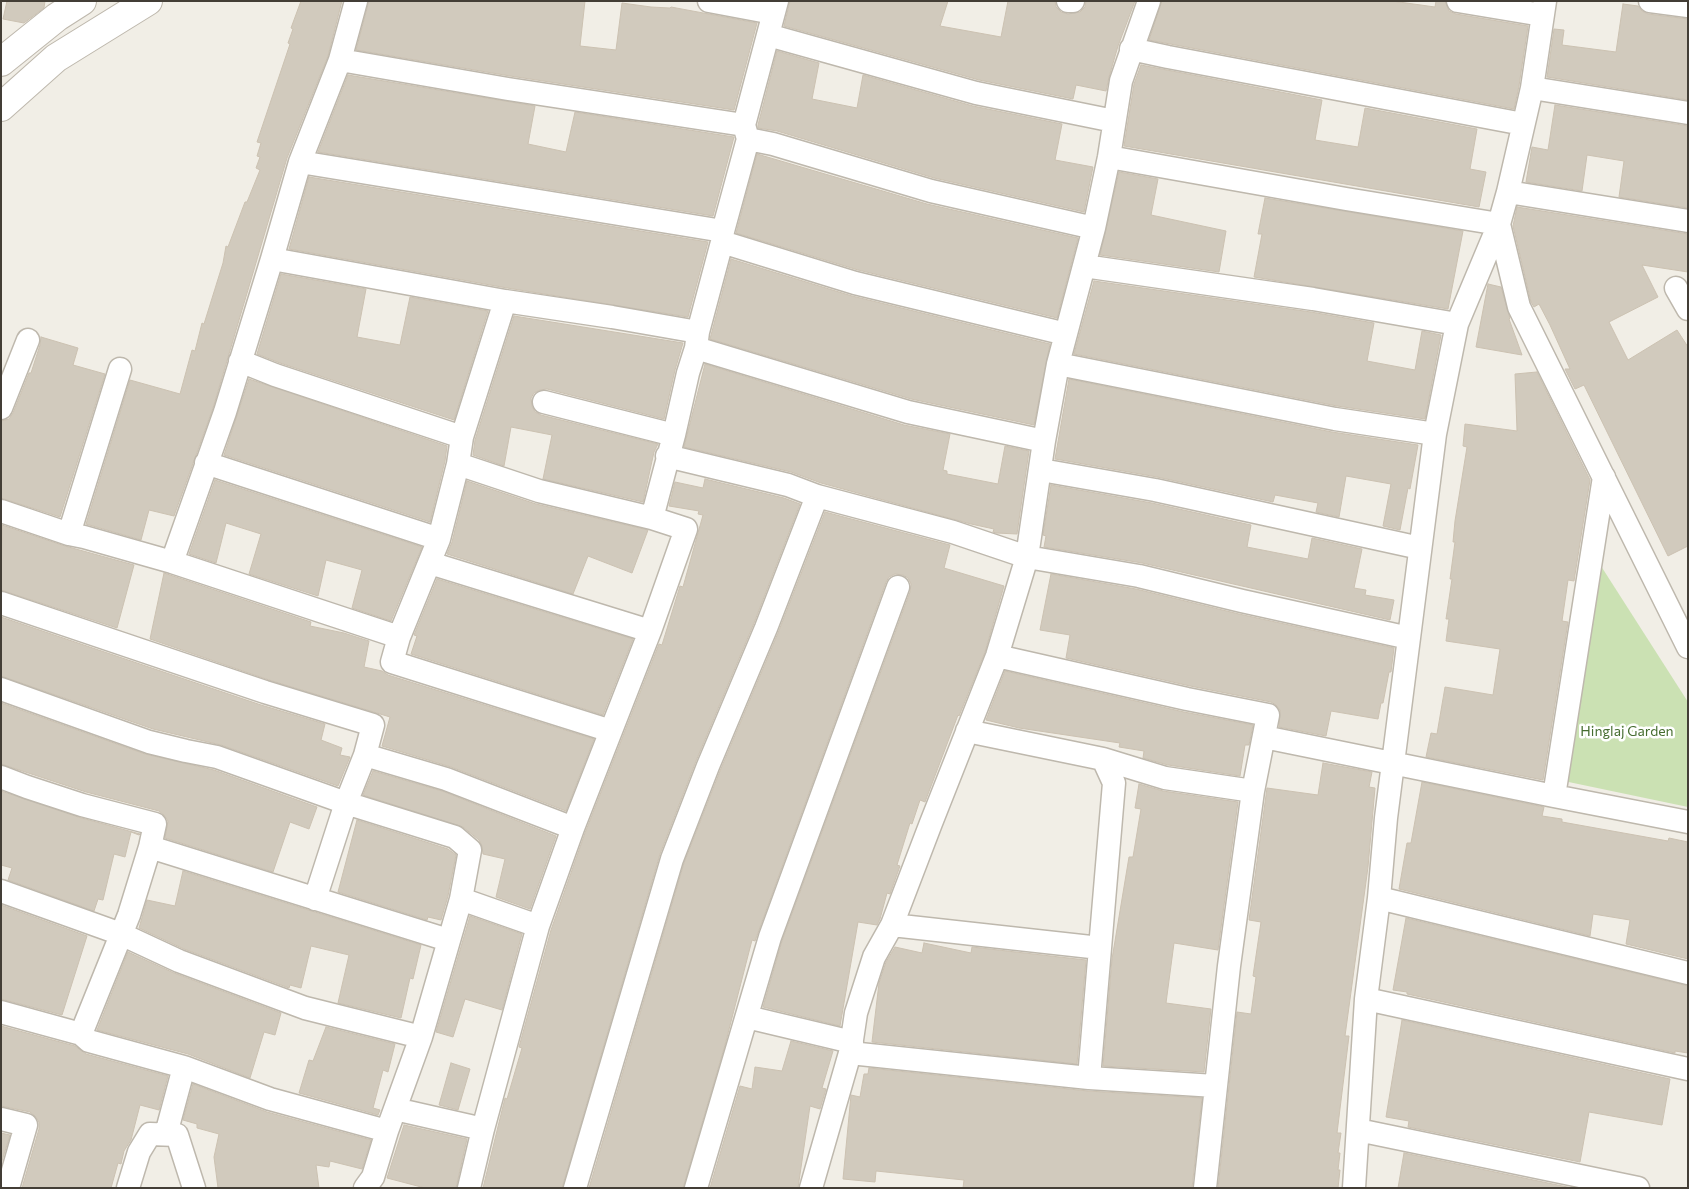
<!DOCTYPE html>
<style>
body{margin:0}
#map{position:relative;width:1689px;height:1189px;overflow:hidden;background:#f1eee6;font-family:Commissioner,sans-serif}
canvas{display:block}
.frame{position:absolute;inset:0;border:2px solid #433e36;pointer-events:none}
</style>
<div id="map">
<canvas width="1689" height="1189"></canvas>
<div class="frame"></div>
</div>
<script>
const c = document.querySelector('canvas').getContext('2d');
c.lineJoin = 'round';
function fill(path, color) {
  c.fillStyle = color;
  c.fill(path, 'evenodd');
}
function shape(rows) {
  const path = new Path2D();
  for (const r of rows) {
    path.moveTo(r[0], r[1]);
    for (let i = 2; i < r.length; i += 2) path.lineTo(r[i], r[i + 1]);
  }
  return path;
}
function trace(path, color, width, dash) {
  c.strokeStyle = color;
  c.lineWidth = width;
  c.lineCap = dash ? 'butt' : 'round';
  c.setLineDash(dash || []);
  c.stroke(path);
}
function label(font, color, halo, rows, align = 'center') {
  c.font = font + ' Commissioner,sans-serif';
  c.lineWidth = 5;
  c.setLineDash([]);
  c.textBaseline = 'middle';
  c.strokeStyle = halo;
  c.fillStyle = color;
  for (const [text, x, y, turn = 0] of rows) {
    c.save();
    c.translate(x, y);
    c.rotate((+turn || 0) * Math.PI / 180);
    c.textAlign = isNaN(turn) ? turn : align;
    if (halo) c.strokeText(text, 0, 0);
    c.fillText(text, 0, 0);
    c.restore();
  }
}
const green = shape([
 [1592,552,1688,702,1688,807,1559,780]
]);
const building = shape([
 [7,1,45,1,44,8,24,23,3,19,7,1],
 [301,1,342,1,328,56,287,158,213,408,174,516,149,510,141,540,86,524,130,380,180,394,192,350,195,351,202,323,204,324,223,263,226,246,228,247,245,202,247,202,260,170,256,168,260,157,257,156,261,143,257,142,290,44,288,43,293,29,291,28,301,1],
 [369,1,585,1,580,46,616,50,622,3,651,7,670,8,671,7,757,23,734,110,510,76,356,50,369,1],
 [790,1,948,1,940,26,1001,37,1008,1,1055,1,1056,7,1061,12,1068,14,1080,12,1085,7,1086,1,1135,1,1118,46,1109,77,1106,91,1076,85,1073,99,979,80,784,26,790,1],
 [1162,1,1392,1,1435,7,1436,1,1445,1,1449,11,1456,14,1528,26,1519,86,1514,109,1149,40,1162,1],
 [1623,4,1638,6,1642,11,1648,14,1688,19,1688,100,1547,77,1554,29,1564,30,1562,45,1616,52,1623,4],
 [777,51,819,63,812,99,857,108,863,75,973,106,1062,124,1055,160,1093,167,1084,212,934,178,777,131,758,128,758,125,777,51],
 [1141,65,1322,100,1315,140,1358,147,1365,108,1477,129,1470,169,1486,172,1479,207,1124,146,1134,84,1141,65],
 [348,75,535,106,528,144,566,152,575,112,734,137,713,216,318,152,348,75],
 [1555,105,1688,126,1688,208,1619,197,1624,161,1587,155,1582,191,1526,182,1532,147,1548,150,1555,105],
 [757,154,927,204,1078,238,1057,318,858,270,736,233,757,154],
 [1119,172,1158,179,1151,215,1226,231,1219,272,1100,255,1119,172],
 [309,177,708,242,688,317,507,288,289,249,309,177],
 [1265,198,1463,231,1448,309,1254,277,1262,234,1258,234,1265,198],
 [1517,207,1688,234,1688,272,1642,265,1658,297,1609,322,1628,360,1677,330,1688,347,1688,546,1668,556,1584,385,1575,389,1565,369,1570,369,1550,325,1539,304,1534,307,1531,302,1513,226,1517,207],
 [731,259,852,296,1050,344,1034,425,911,399,710,339,731,259],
 [281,274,366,289,357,337,400,345,410,297,488,311,454,420,280,363,257,354,281,274],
 [1094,281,1311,312,1374,323,1367,361,1415,370,1422,331,1441,335,1425,419,1337,406,1074,354,1094,281],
 [1488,284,1501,287,1510,318,1509,319,1522,355,1476,347,1488,284],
 [514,316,683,343,675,370,664,419,547,389,540,390,534,393,531,398,532,406,535,412,541,415,658,444,654,452,643,502,543,479,552,435,511,427,504,466,473,455,475,440,514,316],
 [41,337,78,348,73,365,105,374,60,517,1,498,1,421,9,419,13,413,29,373,31,373,40,345,41,337],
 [705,364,904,425,950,434,943,470,947,471,947,474,998,484,1005,446,1029,451,1017,534,996,533,993,532,994,529,971,524,821,483,791,472,684,447,705,364],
 [1537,372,1590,480,1574,581,1568,580,1562,621,1568,622,1543,780,1426,757,1431,733,1437,734,1445,687,1493,695,1500,649,1446,641,1449,619,1446,619,1452,579,1450,579,1455,542,1453,542,1455,521,1467,447,1463,446,1465,424,1517,431,1515,374,1537,372],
 [249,379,447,446,445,461,430,522,224,455,249,379],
 [1069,379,1332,432,1418,445,1410,489,1408,488,1400,530,1383,526,1391,484,1346,476,1339,517,1316,512,1318,503,1275,495,1273,502,1157,477,1055,459,1069,379],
 [705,479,784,498,800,504,754,623,696,761,660,854,562,1188,483,1188,505,1098,507,1099,522,1048,519,1047,551,930,585,833,659,644,662,645,680,586,683,587,703,515,698,514,699,511,669,506,675,482,703,488,705,479],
 [215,480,422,547,391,621,352,608,362,570,326,560,318,596,249,574,261,534,226,523,216,563,189,554,215,480],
 [467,481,536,504,648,530,632,573,588,556,573,594,447,554,452,542,467,481],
 [1051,485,1152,503,1251,525,1247,547,1308,559,1312,538,1362,549,1354,588,1366,590,1365,595,1394,600,1390,620,1142,563,1044,547,1046,536,1043,535,1051,485],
 [825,512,950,545,944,568,1004,586,985,652,959,716,958,715,925,802,920,800,912,824,910,823,897,865,900,866,890,894,887,893,880,919,877,925,858,922,840,1026,763,1007,782,941,910,592,911,584,908,578,903,575,895,574,889,577,886,582,755,941,752,940,725,1045,683,1188,589,1188,684,863,720,771,778,633,825,512],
 [2,525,65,546,134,565,117,628,1,590,2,525],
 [164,573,311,622,310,626,344,633,369,641,364,667,382,671,388,675,594,739,566,811,451,767,382,746,390,717,269,680,150,639,164,573],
 [1051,574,1136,589,1239,614,1394,648,1391,672,1389,672,1383,703,1381,703,1378,719,1331,711,1326,736,1279,727,1280,710,1276,705,1271,702,1190,686,1066,658,1070,635,1040,630,1051,574],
 [437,579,633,639,603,715,411,654,417,636,414,635,437,579],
 [1,617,261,705,325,724,321,740,342,748,340,755,350,757,338,786,221,745,153,729,1,676,1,617],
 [1005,671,1184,712,1253,725,1249,745,1245,745,1240,776,1168,765,1143,758,1144,751,1119,747,1120,743,1019,728,986,720,1005,671],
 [1,703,145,754,214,770,317,807,309,829,290,822,273,872,165,838,168,821,164,815,159,811,86,792,1,764,1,703],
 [1323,763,1372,772,1369,787,1375,788,1368,867,1345,1036,1349,1036,1337,1133,1341,1133,1338,1153,1340,1153,1338,1170,1340,1170,1338,1188,1218,1188,1237,1012,1251,1014,1256,977,1253,976,1261,922,1249,920,1267,788,1318,795,1323,763],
 [373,771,442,791,556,836,530,909,496,897,505,859,483,854,482,846,479,840,463,827,363,795,373,771],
 [1422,782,1544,807,1542,816,1562,819,1562,822,1668,841,1669,838,1688,842,1688,959,1626,944,1630,920,1593,914,1590,936,1399,889,1407,843,1411,843,1422,782],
 [1139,784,1163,791,1238,802,1218,950,1174,943,1166,1003,1211,1009,1204,1072,1103,1066,1112,959,1129,857,1133,857,1141,809,1135,808,1139,784],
 [1,791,78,817,140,834,139,835,131,832,125,857,114,854,103,900,98,899,94,911,8,880,12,868,1,865,1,791],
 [357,820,448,849,456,855,448,896,441,920,428,917,427,920,338,892,357,820],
 [183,871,421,945,413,979,410,978,401,1018,338,1003,349,955,311,946,301,988,290,985,289,988,184,949,139,928,147,900,175,906,183,871],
 [1,905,87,936,62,1015,1,999,1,905],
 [470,916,522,934,502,1010,465,999,453,1037,436,1032,470,916],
 [1406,918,1688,986,1688,1053,1675,1051,1675,1053,1407,994,1407,992,1393,990,1406,918],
 [924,943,971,953,972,947,1086,960,1077,1064,872,1042,879,983,886,962,895,947,922,953,924,943],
 [128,952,174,973,281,1013,275,1035,264,1032,250,1078,188,1054,97,1030,128,952],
 [1402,1020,1670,1079,1662,1125,1589,1112,1580,1162,1408,1127,1409,1121,1386,1117,1402,1020],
 [1,1026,75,1046,86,1054,168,1076,159,1110,140,1105,131,1140,124,1151,121,1164,118,1163,111,1188,22,1188,39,1129,39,1122,35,1116,30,1112,1,1106,1,1026],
 [326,1027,395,1044,388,1072,383,1070,373,1108,380,1110,378,1115,299,1093,309,1060,313,1061,326,1027],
 [791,1041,833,1051,822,1088,826,1089,820,1109,810,1106,798,1188,710,1188,740,1086,752,1089,755,1067,782,1071,791,1041],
 [451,1063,470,1069,458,1110,439,1105,451,1063],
 [869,1068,1088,1091,1202,1098,1192,1188,963,1188,964,1180,876,1171,875,1182,843,1179,851,1095,860,1097,864,1074,868,1074,869,1068],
 [193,1084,267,1112,371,1140,362,1169,330,1161,329,1167,316,1165,319,1188,218,1188,214,1157,219,1134,197,1128,197,1124,183,1120,193,1084],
 [404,1125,467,1139,456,1188,425,1188,387,1178,404,1125],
 [1,1133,10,1135,1,1164,1,1133],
 [1404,1153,1572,1188,1398,1188,1404,1153]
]);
const minor = shape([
 [709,1,773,13],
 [1068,1,1073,1],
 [1458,1,1542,15],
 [1650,1,1688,6],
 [768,35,976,93,1114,121],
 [1131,49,1168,57,1523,124],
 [340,60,508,89,744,125],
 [1532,88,1688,113],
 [748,139,773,144,931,191,1094,228],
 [1109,157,1346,199,1499,224,1519,307,1688,647],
 [300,162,723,231],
 [1508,192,1688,221],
 [722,242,855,283,1066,334],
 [272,259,505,301,612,317,698,332],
 [1084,266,1313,299,1457,324],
 [1676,288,1688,309],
 [505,301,462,437,458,464,439,539,399,637,392,662,611,731],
 [696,348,908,412,1044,441],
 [240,361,275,375,462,437],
 [1058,364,1335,419,1435,434],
 [544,402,674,435],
 [1,408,28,340],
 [667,456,788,485,817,496,953,532,1027,557,1139,576,1242,601,1409,638],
 [206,463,439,539],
 [458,464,539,491,652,518,686,529,650,631,573,828,538,926,483,1129,469,1188],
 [1041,470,1155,490,1420,548],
 [1,511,69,534,84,537,172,562,399,637],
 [652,518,674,435,688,373,696,348,698,332,722,242,723,231,748,139,744,125,777,1],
 [69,534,120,369],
 [172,562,225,412,272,259,300,162,340,60,356,1],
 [430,563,650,631],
 [1,603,265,692,373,725,365,755,346,803,315,899],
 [997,656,1187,699,1268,715,1253,791,1229,966,1205,1188],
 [1,689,149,742,186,751,217,757,346,803,455,837,470,850,461,899,421,1037,387,1131,373,1177,365,1188],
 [967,731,1103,759,1165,778,1253,791],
 [1264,737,1554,796,1688,822],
 [365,755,446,779,573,828],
 [1,777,27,787,82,805,155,824,150,847,129,915,81,1034],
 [1554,796,1604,477],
 [150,847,448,940],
 [1,891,121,934,179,961,305,1008,421,1037],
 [1379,898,1688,973],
 [461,899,538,926],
 [892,925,1100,948],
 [1366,999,1688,1069],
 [1,1012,81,1034,89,1041,184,1067,270,1099,387,1131],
 [747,1017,852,1042],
 [850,1053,1089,1078,1215,1086],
 [1089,1078,1114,783,1103,759],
 [395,1109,483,1129],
 [1,1119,26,1125,8,1188],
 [1358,1130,1638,1188],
 [166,1134,184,1067],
 [128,1188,139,1152,150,1134,177,1135,194,1188],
 [575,1188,672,859,708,766,766,628,817,496],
 [696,1188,770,937,898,587],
 [811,1188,850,1053,856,1013,874,957,892,925,931,823,997,656,1027,557,1044,441,1058,364,1094,228,1109,157,1121,81,1149,1],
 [1354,1188,1366,999,1379,898,1386,818,1435,434,1457,324,1499,224,1508,192,1532,88,1545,1]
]);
const tertiary = shape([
 [1,62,57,17,82,1],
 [1,107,56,58,148,1]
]);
const parkNames = [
 ["Hinglaj Garden",1627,731]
];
fill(green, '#cbe1b3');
fill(building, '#d1cabd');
trace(building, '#cbc1b1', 1);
trace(minor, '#beb8ad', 25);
trace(tertiary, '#beb8ad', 30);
trace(minor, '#fff', 22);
trace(tertiary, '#fff', 28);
label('14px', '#466d30', '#fff', parkNames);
</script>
